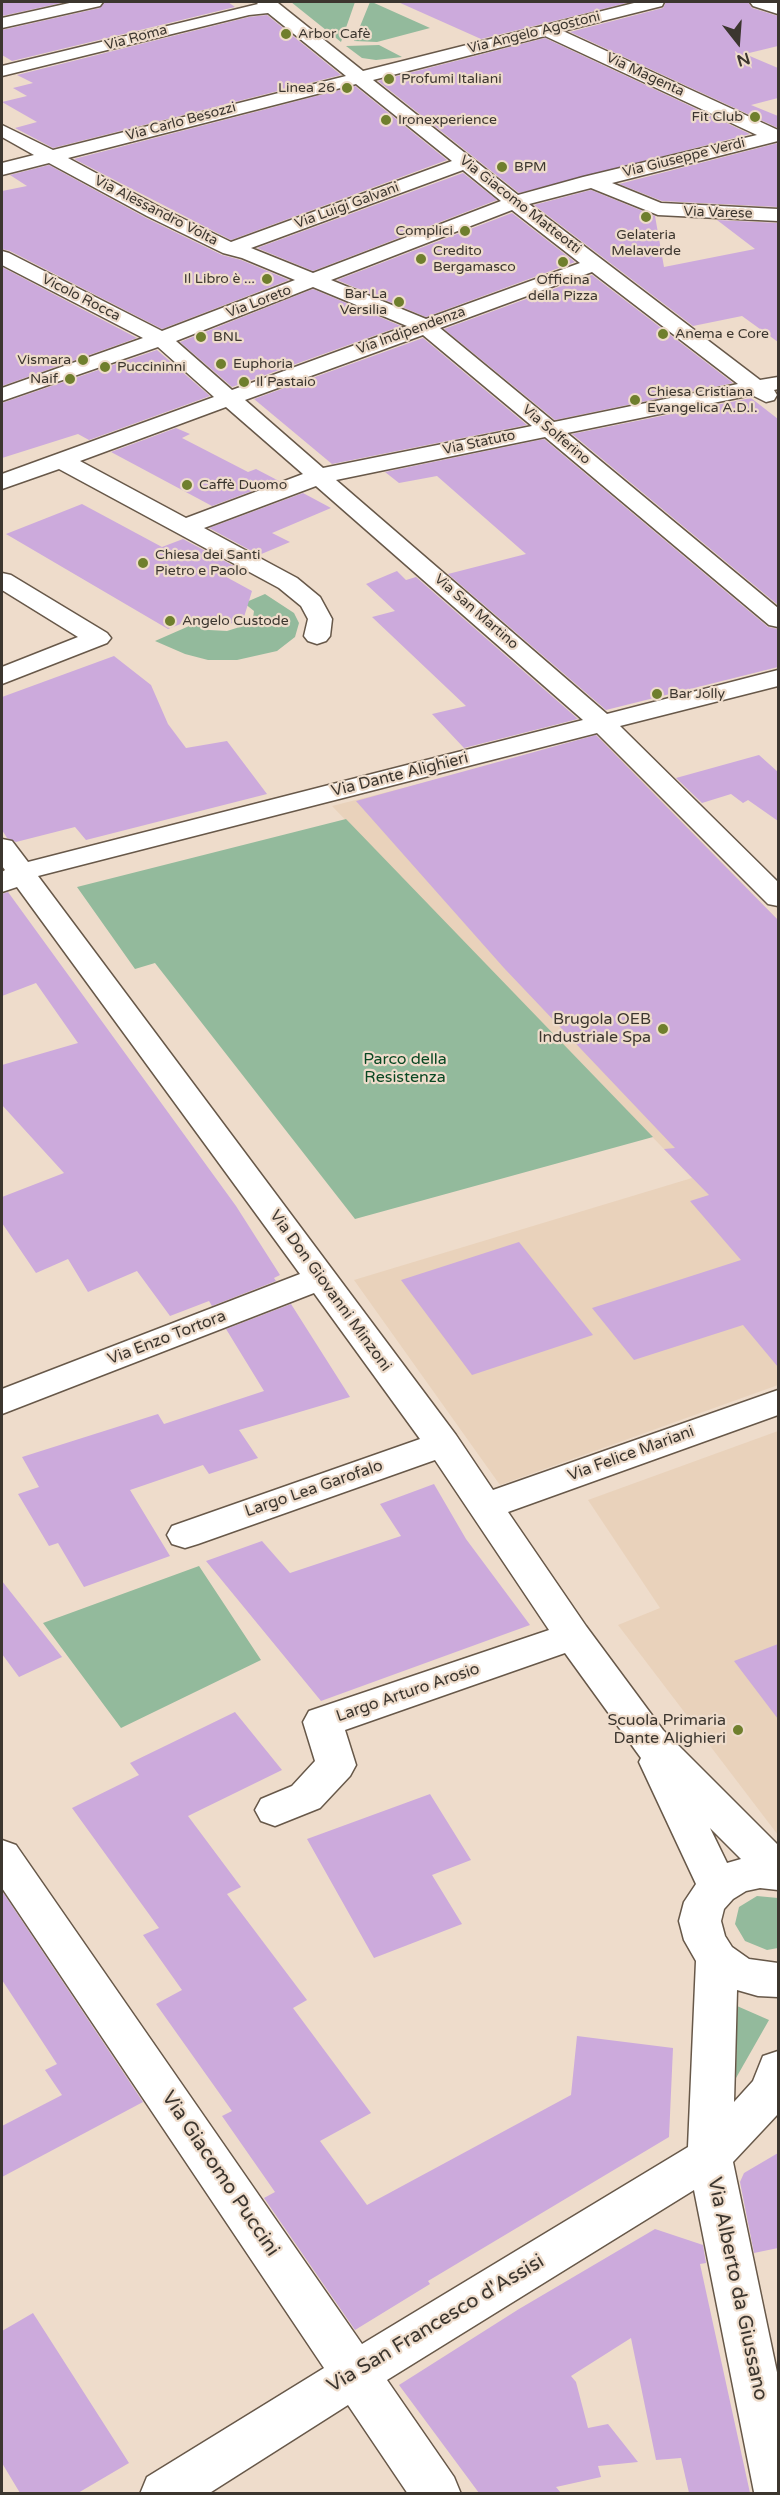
<!DOCTYPE html>
<meta charset="utf-8">
<style>
body{margin:0}
#map{position:relative;width:780px;height:2495px;overflow:hidden;background:#eedccb;font-family:"Varela Round",sans-serif}
canvas{display:block}
.frame{position:absolute;inset:0;border:3px solid #3c362f;pointer-events:none}
.north{position:absolute;left:708px;top:12px;width:60px;height:60px;-webkit-text-stroke:4px #eedccb;paint-order:stroke;rotate:163deg;font-size:16px;font-weight:700;line-height:24px;text-align:center;color:#3c362f}
.north::after{content:'';display:block;margin:auto;width:21px;height:27px;background:#3c362f;clip-path:polygon(50% 0,100% 100%,50% 72%,0 100%)}
</style>
<div id="map">
<canvas width="780" height="2495"></canvas>
<div class="frame"></div>
<div class="north">N</div>
</div>
<script>
const c = document.querySelector('canvas').getContext('2d');
c.lineJoin = 'round';
function fill(path, color) {
  c.fillStyle = color;
  c.fill(path, 'evenodd');
}
function shape(rows) {
  const path = new Path2D();
  for (const r of rows) {
    path.moveTo(r[0], r[1]);
    for (let i = 2; i < r.length; i += 2) path.lineTo(r[i], r[i + 1]);
  }
  return path;
}
function trace(path, color, width, dash) {
  c.strokeStyle = color;
  c.lineWidth = width;
  c.lineCap = dash ? 'butt' : 'round';
  c.setLineDash(dash || []);
  c.stroke(path);
}
function label(font, color, halo, rows, align = 'center') {
  c.font = font + ' "Varela Round",sans-serif';
  c.lineWidth = 4.5;
  c.setLineDash([]);
  c.textBaseline = 'middle';
  c.strokeStyle = halo;
  c.fillStyle = color;
  for (const [text, x, y, turn = 0] of rows) {
    c.save();
    c.translate(x, y);
    c.rotate((+turn || 0) * Math.PI / 180);
    c.textAlign = isNaN(turn) ? turn : align;
    if (halo) c.strokeText(text, 0, 0);
    c.fillText(text, 0, 0);
    c.restore();
  }
}
const built = shape([
 [601,738,778,920,778,1385,500,1485,354,1280,692,1178,332,806],
 [778,1431,778,1835,618,1625,660,1608,588,1500]
]);
const green = shape([
 [291,2,355,2,341,42],
 [370,2,372,2,430,28,377,42,354,41],
 [379,45,402,57,376,60,362,58,346,46],
 [265,594,294,613,299,623,295,637,277,651,237,660,208,660,185,654,155,641,196,623,209,630,227,631,246,625,253,618,254,611,244,603],
 [346,819,653,1137,355,1219,155,963,135,969,77,887],
 [199,1566,261,1660,121,1728,43,1623],
 [757,1896,778,1898,778,1948,767,1950,745,1941,735,1924,739,1907],
 [737,2006,769,2020,736,2078]
]);
const building = shape([
 [2,2,66,2,2,16],
 [105,2,228,2,235,7,12,61,2,55,2,30,100,8],
 [398,2,631,2,481,39],
 [666,2,748,2,752,8,778,16,778,46,745,54,778,68,778,98,751,105,778,116,778,128,570,32,663,8],
 [267,15,341,75,53,148,15,128,37,122,2,102,27,96,13,88,33,83,17,75,249,17],
 [545,38,750,134,519,193,378,81],
 [355,86,447,160,231,240,74,159],
 [778,143,778,207,662,201,619,184],
 [49,165,146,218,222,255,241,260,289,280,162,329,10,251,2,249,2,191,27,186,10,175],
 [463,173,497,200,313,271,257,248],
 [591,190,655,216,664,267,755,249,717,220,778,223,778,342,742,316,693,326,534,205],
 [512,213,575,262,426,317,337,280],
 [2,267,137,338,2,386],
 [592,275,733,383,555,420,444,329],
 [313,289,401,326,232,387,180,342],
 [423,338,527,425,332,464,254,399],
 [157,350,210,396,89,440,78,434,2,458,2,403],
 [751,398,778,419,778,605,572,434],
 [176,428,190,434,182,438,248,472,256,469,279,481,212,506,111,452],
 [544,439,768,627,778,629,778,667,606,710,448,574,526,554,437,476,399,483,385,472],
 [303,493,331,508,272,533,290,542,259,555,209,528],
 [82,504,162,547,183,539,234,566,219,573,252,591,244,617,230,624,210,624,198,617,168,629,6,534],
 [397,571,406,580,416,577,578,719,464,748,432,714,466,706,372,617,395,611,366,584],
 [114,656,151,685,168,724,186,748,227,741,267,794,86,840,75,827,16,842,7,838,2,830,2,697],
 [596,735,778,920,778,1367,743,1325,634,1360,592,1308,741,1260,690,1201,709,1195,664,1149,675,1148,504,968,356,801],
 [759,755,778,772,778,821,748,800,743,803,731,794,702,803,676,778],
 [8,892,236,1206,280,1275,274,1278,276,1281,212,1306,209,1301,170,1316,137,1271,88,1292,68,1259,36,1273,2,1223,2,1197,64,1173,2,1105,2,1065,78,1043,36,983,2,996,2,894],
 [519,1242,593,1335,472,1375,401,1280],
 [291,1304,350,1397,239,1430,258,1458,209,1474,203,1465,130,1490,170,1556,84,1587,58,1543,49,1546,18,1494,39,1487,22,1457,158,1414,164,1424,264,1391,226,1329],
 [434,1484,466,1539,530,1625,321,1701,206,1561,262,1541,290,1573,401,1536,380,1504],
 [2,1581,62,1657,19,1677,2,1654],
 [778,1644,778,1719,734,1661],
 [235,1712,282,1770,188,1816,241,1887,227,1894,307,2000,293,2008,371,2113,320,2141,367,2205,571,2095,577,2036,673,2048,669,2137,428,2281,430,2284,355,2330,264,2198,275,2192,222,2116,232,2111,156,2004,182,1990,143,1935,159,1928,72,1808,139,1775,130,1763],
 [430,1794,471,1860,432,1875,462,1924,374,1958,307,1839],
 [2,1891,143,2102,2,2177,2,2126,62,2095,45,2070,57,2064,2,1980],
 [778,2153,778,2248,754,2253,740,2182,744,2173],
 [655,2229,703,2245,706,2263,700,2264,750,2493,689,2493,681,2458,656,2460,631,2338,571,2376,576,2382,588,2428,608,2424,638,2462,598,2466,601,2477,556,2487,561,2493,479,2493,399,2385,519,2309],
 [33,2313,129,2463,78,2493,20,2493,2,2463,2,2331]
]);
const minor = shape([
 [74,2,103,2,100,6,2,28,2,18,74,2],
 [256,2,278,3,363,71,638,2,664,2,662,6,563,31,778,130,778,141,612,183,661,203,778,209,778,221,658,215,591,188,529,204,760,380,778,377,778,389,774,390,777,395,774,400,766,402,752,395,567,433,778,608,778,627,769,625,545,437,336,480,607,714,778,670,778,686,620,726,778,882,778,906,768,904,597,733,38,876,456,1435,493,1490,778,1390,778,1415,508,1512,586,1626,663,1730,778,1845,778,1890,760,1888,746,1891,733,1899,724,1909,721,1921,725,1936,732,1947,749,1959,778,1963,778,1997,758,1996,737,1990,734,2102,753,2081,763,2056,778,2051,778,2114,733,2162,778,2377,778,2494,754,2492,694,2190,387,2380,454,2477,461,2494,408,2494,348,2405,208,2494,140,2494,147,2477,324,2368,2,1888,2,1840,16,1845,362,2344,688,2147,696,1961,684,1940,679,1921,684,1902,696,1884,639,1762,641,1758,565,1653,345,1730,356,1765,350,1776,320,1808,275,1826,261,1821,255,1810,261,1799,292,1786,315,1761,303,1722,309,1711,549,1630,435,1460,198,1544,185,1548,172,1544,167,1535,172,1526,420,1439,314,1293,2,1414,2,1389,300,1274,17,887,2,892,2,872,5,870,2,866,2,839,12,841,28,862,583,720,316,486,204,528,297,578,320,597,332,619,330,636,326,641,317,644,308,641,304,636,308,619,301,606,279,588,59,469,2,489,2,474,214,397,158,347,2,401,2,388,143,338,2,265,2,251,9,253,162,331,295,280,242,258,223,253,147,216,49,163,2,175,2,163,34,155,2,137,2,125,53,150,346,76,268,13,249,15,2,76,2,66,258,4,256,2],
 [545,36,757,135,583,177,518,195,373,80,545,36],
 [356,84,452,161,231,242,161,208,68,158,356,84],
 [463,170,501,201,313,273,251,248,463,170],
 [512,210,580,263,426,319,331,280,512,210],
 [592,272,738,384,554,422,440,328,592,272],
 [313,287,407,326,232,390,176,341,313,287],
 [423,335,532,426,323,468,245,400,423,335],
 [226,407,303,474,186,518,80,461,226,407],
 [710,1828,741,1859,727,1863,710,1828],
 [750,2,778,3,778,14,753,6,750,2],
 [2,573,11,575,107,633,111,638,107,643,2,684,2,667,78,637,2,590,2,573]
]);
const markers = [
 [286,34,6,"#6f7f2d"],
 [389,79,6,"#6f7f2d"],
 [347,88,6,"#6f7f2d"],
 [755,117,6,"#6f7f2d"],
 [386,120,6,"#6f7f2d"],
 [502,167,6,"#6f7f2d"],
 [646,217,6,"#6f7f2d"],
 [465,231,6,"#6f7f2d"],
 [421,259,6,"#6f7f2d"],
 [563,262,6,"#6f7f2d"],
 [267,279,6,"#6f7f2d"],
 [399,302,6,"#6f7f2d"],
 [663,334,6,"#6f7f2d"],
 [201,337,6,"#6f7f2d"],
 [83,360,6,"#6f7f2d"],
 [221,364,6,"#6f7f2d"],
 [105,367,6,"#6f7f2d"],
 [70,379,6,"#6f7f2d"],
 [244,382,6,"#6f7f2d"],
 [635,400,6,"#6f7f2d"],
 [187,485,6,"#6f7f2d"],
 [143,563,6,"#6f7f2d"],
 [170,621,6,"#6f7f2d"],
 [657,694,6,"#6f7f2d"],
 [663,1029,6,"#6f7f2d"],
 [738,1730,6,"#6f7f2d"]
];
const farStreetnames = [
 ["Via Angelo Agostoni",534,33,-14],
 ["Via Roma",136,38,-15],
 ["Via Magenta",645,75,25],
 ["Via Carlo Besozzi",181,122,-15],
 ["Via Giuseppe Verdi",684,158,-14],
 ["Via Giacomo Matteotti",520,205,38],
 ["Via Luigi Galvani",347,206,-20],
 ["Via Alessandro Volta",156,211,27],
 ["Via Varese",718,213,2],
 ["Vicolo Rocca",81,298,27],
 ["Via Loreto",259,302,-21],
 ["Via Indipendenza",411,331,-20],
 ["Via Solferino",556,435,40],
 ["Via Statuto",479,443,-12],
 ["Via San Martino",476,612,41]
];
const farPoinames = [
 ["Arbor Cafè",298,34],
 ["Profumi Italiani",401,79],
 ["Linea 26",335,88,"right"],
 ["Fit Club",743,117,"right"],
 ["Ironexperience",398,120],
 ["BPM",514,167],
 ["Complici",453,231,"right"],
 ["Gelateria",646,235,"center"],
 ["Melaverde",646,251,"center"],
 ["Credito",433,251],
 ["Bergamasco",433,267],
 ["Il Libro è ...",255,279,"right"],
 ["Officina",563,280,"center"],
 ["della Pizza",563,296,"center"],
 ["Bar La",387,294,"right"],
 ["Versilia",387,310,"right"],
 ["Anema e Core",675,334],
 ["BNL",213,337],
 ["Vismara",71,360,"right"],
 ["Euphoria",233,364],
 ["Puccininni",117,367],
 ["Naif",58,379,"right"],
 ["Il Pastaio",256,382],
 ["Chiesa Cristiana",647,392],
 ["Evangelica A.D.I.",647,408],
 ["Caffè Duomo",199,485],
 ["Chiesa dei Santi",155,555],
 ["Pietro e Paolo",155,571],
 ["Angelo Custode",182,621],
 ["Bar Jolly",669,694]
];
const streetNames = [
 ["Via Dante Alighieri",400,775,-14],
 ["Via Don Giovanni Minzoni",330,1291,54],
 ["Via Enzo Tortora",167,1338,-21],
 ["Via Felice Mariani",631,1454,-20],
 ["Largo Lea Garofalo",314,1489,-19],
 ["Largo Arturo Arosio",408,1693,-19]
];
const poiNames = [
 ["Brugola OEB",651,1020],
 ["Industriale Spa",651,1038],
 ["Scuola Primaria",726,1721],
 ["Dante Alighieri",726,1739]
];
const parkNames = [
 ["Parco della",405,1060],
 ["Resistenza",405,1078]
];
const nearStreetnames = [
 ["Via Giacomo Puccini",220,2174,56],
 ["Via Alberto da Giussano",737,2289,78],
 ["Via San Francesco d'Assisi",436,2324,-31]
];
fill(built, '#e9d2bb');
fill(green, '#93ba9c');
fill(building, '#ccaadc');
trace(minor, '#675849', 3);
fill(minor, '#fff');
for (const [x, y, r, color] of markers) {
  const dot = new Path2D();
  dot.arc(x, y, r, 0, 2 * Math.PI);
  c.fillStyle = color;
  c.fill(dot);
  trace(dot, '#eedccb', 2);
}
label('14px', '#3c362f', '#eedccb', farStreetnames);
label('14px', '#3c362f', '#eedccb', farPoinames, 'left');
label('16px', '#3c362f', '#eedccb', streetNames);
label('16px', '#3c362f', '#eedccb', poiNames, 'right');
label('16px', '#084722', '#eedccb', parkNames);
label('20px', '#3c362f', '#eedccb', nearStreetnames);
</script>
